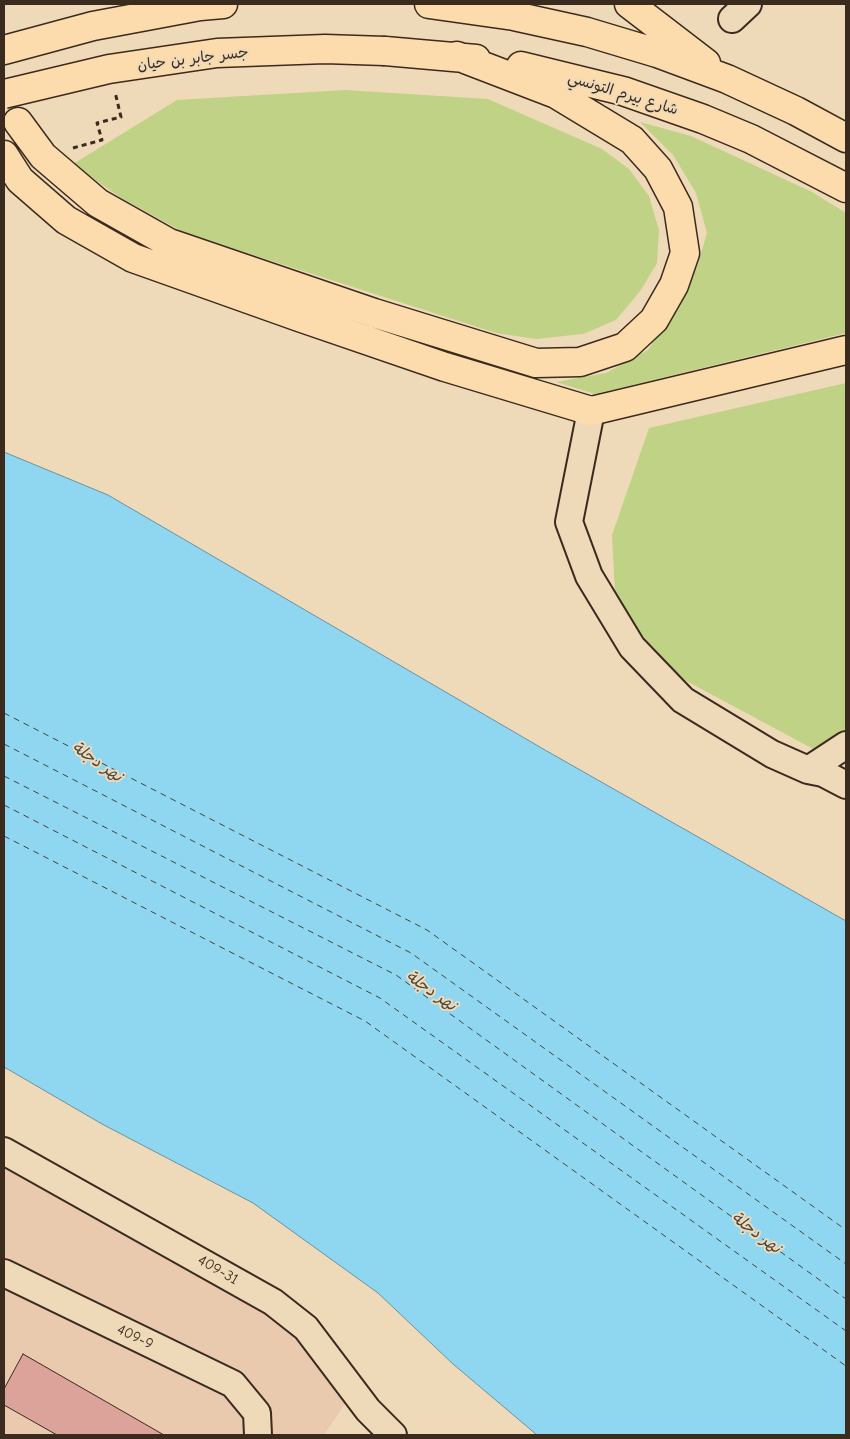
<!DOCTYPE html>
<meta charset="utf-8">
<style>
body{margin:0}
#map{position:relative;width:850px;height:1439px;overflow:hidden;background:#eedab8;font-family:"Comic Neue",sans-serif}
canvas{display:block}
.frame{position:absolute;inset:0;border:5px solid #3b2a1e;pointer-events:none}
</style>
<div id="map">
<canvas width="850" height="1439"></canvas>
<div class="frame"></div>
</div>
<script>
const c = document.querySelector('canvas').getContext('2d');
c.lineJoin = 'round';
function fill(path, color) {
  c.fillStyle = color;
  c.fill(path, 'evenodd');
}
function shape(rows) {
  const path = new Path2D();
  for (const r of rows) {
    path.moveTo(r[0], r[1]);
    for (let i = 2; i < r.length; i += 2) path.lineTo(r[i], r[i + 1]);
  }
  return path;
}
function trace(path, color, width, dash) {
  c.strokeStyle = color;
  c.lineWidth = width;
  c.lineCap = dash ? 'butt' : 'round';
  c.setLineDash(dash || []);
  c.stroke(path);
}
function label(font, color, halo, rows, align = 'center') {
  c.font = font + ' "Comic Neue","Playpen Sans Arabic",sans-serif';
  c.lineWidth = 4;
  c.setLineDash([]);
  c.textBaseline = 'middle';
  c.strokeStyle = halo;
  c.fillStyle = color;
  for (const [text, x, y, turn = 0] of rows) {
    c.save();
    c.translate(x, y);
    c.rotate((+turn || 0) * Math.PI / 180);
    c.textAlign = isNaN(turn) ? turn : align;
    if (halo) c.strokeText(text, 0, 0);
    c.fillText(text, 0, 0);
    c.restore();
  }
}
const built = shape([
 [4,1147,295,1326,345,1404,324,1435,4,1435]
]);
const green = shape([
 [345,90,488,99,602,149,629,169,649,196,659,230,657,263,641,290,616,320,583,334,536,339,496,333,185,233,121,198,73,164,177,100],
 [640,122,691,136,812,192,846,213,846,333,595,394,556,382,606,373,648,350,677,307,697,267,707,233,696,193,673,155],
 [846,383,846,731,817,751,679,677,635,627,615,592,612,535,649,428]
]);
const water = shape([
 [4,452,108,495,545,750,846,921,846,1435,537,1435,453,1364,378,1293,253,1203,102,1124,4,1067,4,452]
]);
const ferry = shape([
 [4,713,427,930,846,1230],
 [4,744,411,953,846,1264],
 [4,776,396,975,846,1299],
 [4,805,380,998,846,1331],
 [4,836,365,1021,846,1366]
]);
const building = shape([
 [23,1354,164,1435,57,1435,4,1405,4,1389,23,1354]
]);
const path = shape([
 [73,148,102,140,97,123,121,117,115,92]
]);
const minor = shape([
 [732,19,748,4],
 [591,411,569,522,589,576,632,647,683,700,772,754,808,770,823,773,846,785],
 [808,770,846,745],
 [4,1151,273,1302,306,1328,368,1410,393,1435],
 [4,1273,233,1384,257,1413,258,1435]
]);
const major = shape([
 [429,4,514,16,587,32,657,53,727,79,796,111,846,138],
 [629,4,706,63],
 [4,50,93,26,200,6,223,4],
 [385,51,476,59],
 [521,66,623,91,703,119,751,139,846,188],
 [18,122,43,156,98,203,169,243,374,313,536,363,580,362,625,347,654,320,674,285,685,253,678,207,658,169,632,140,556,94,457,56],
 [4,155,20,180,66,220,133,258,299,317,445,367,591,411,846,350]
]);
const majorBridge = shape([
 [4,94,109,69,217,53,325,49,385,51]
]);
const streetNames = [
 ["جسر جابر بن حيان",193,59,-7],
 ["شارع بيرم التونسي",623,94,17],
 ["409-31",218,1270,30],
 ["409-9",135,1337,26]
];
const waterNames = [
 ["نهر دجلة",97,762,35],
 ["نهر دجلة",431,991,35],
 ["نهر دجلة",756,1233,37]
];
fill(built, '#e9caaf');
fill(green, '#c0d286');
fill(water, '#8fd6f1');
trace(water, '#6d919d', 1);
trace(ferry, '#48443e', 1, [6, 5]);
fill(building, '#dca39a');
trace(building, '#3b2a1e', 1);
trace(minor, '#3b2a1e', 30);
trace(major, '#3b2a1e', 31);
trace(path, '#3b2a1e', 3, [5, 4]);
trace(minor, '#eedab8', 26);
trace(major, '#fcdcac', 28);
trace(majorBridge, '#3b2a1e', 31, []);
trace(majorBridge, '#fcdcac', 28);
label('15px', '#3b2a1e', '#eedab8', streetNames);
label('italic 16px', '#48443e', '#eedab8', waterNames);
</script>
